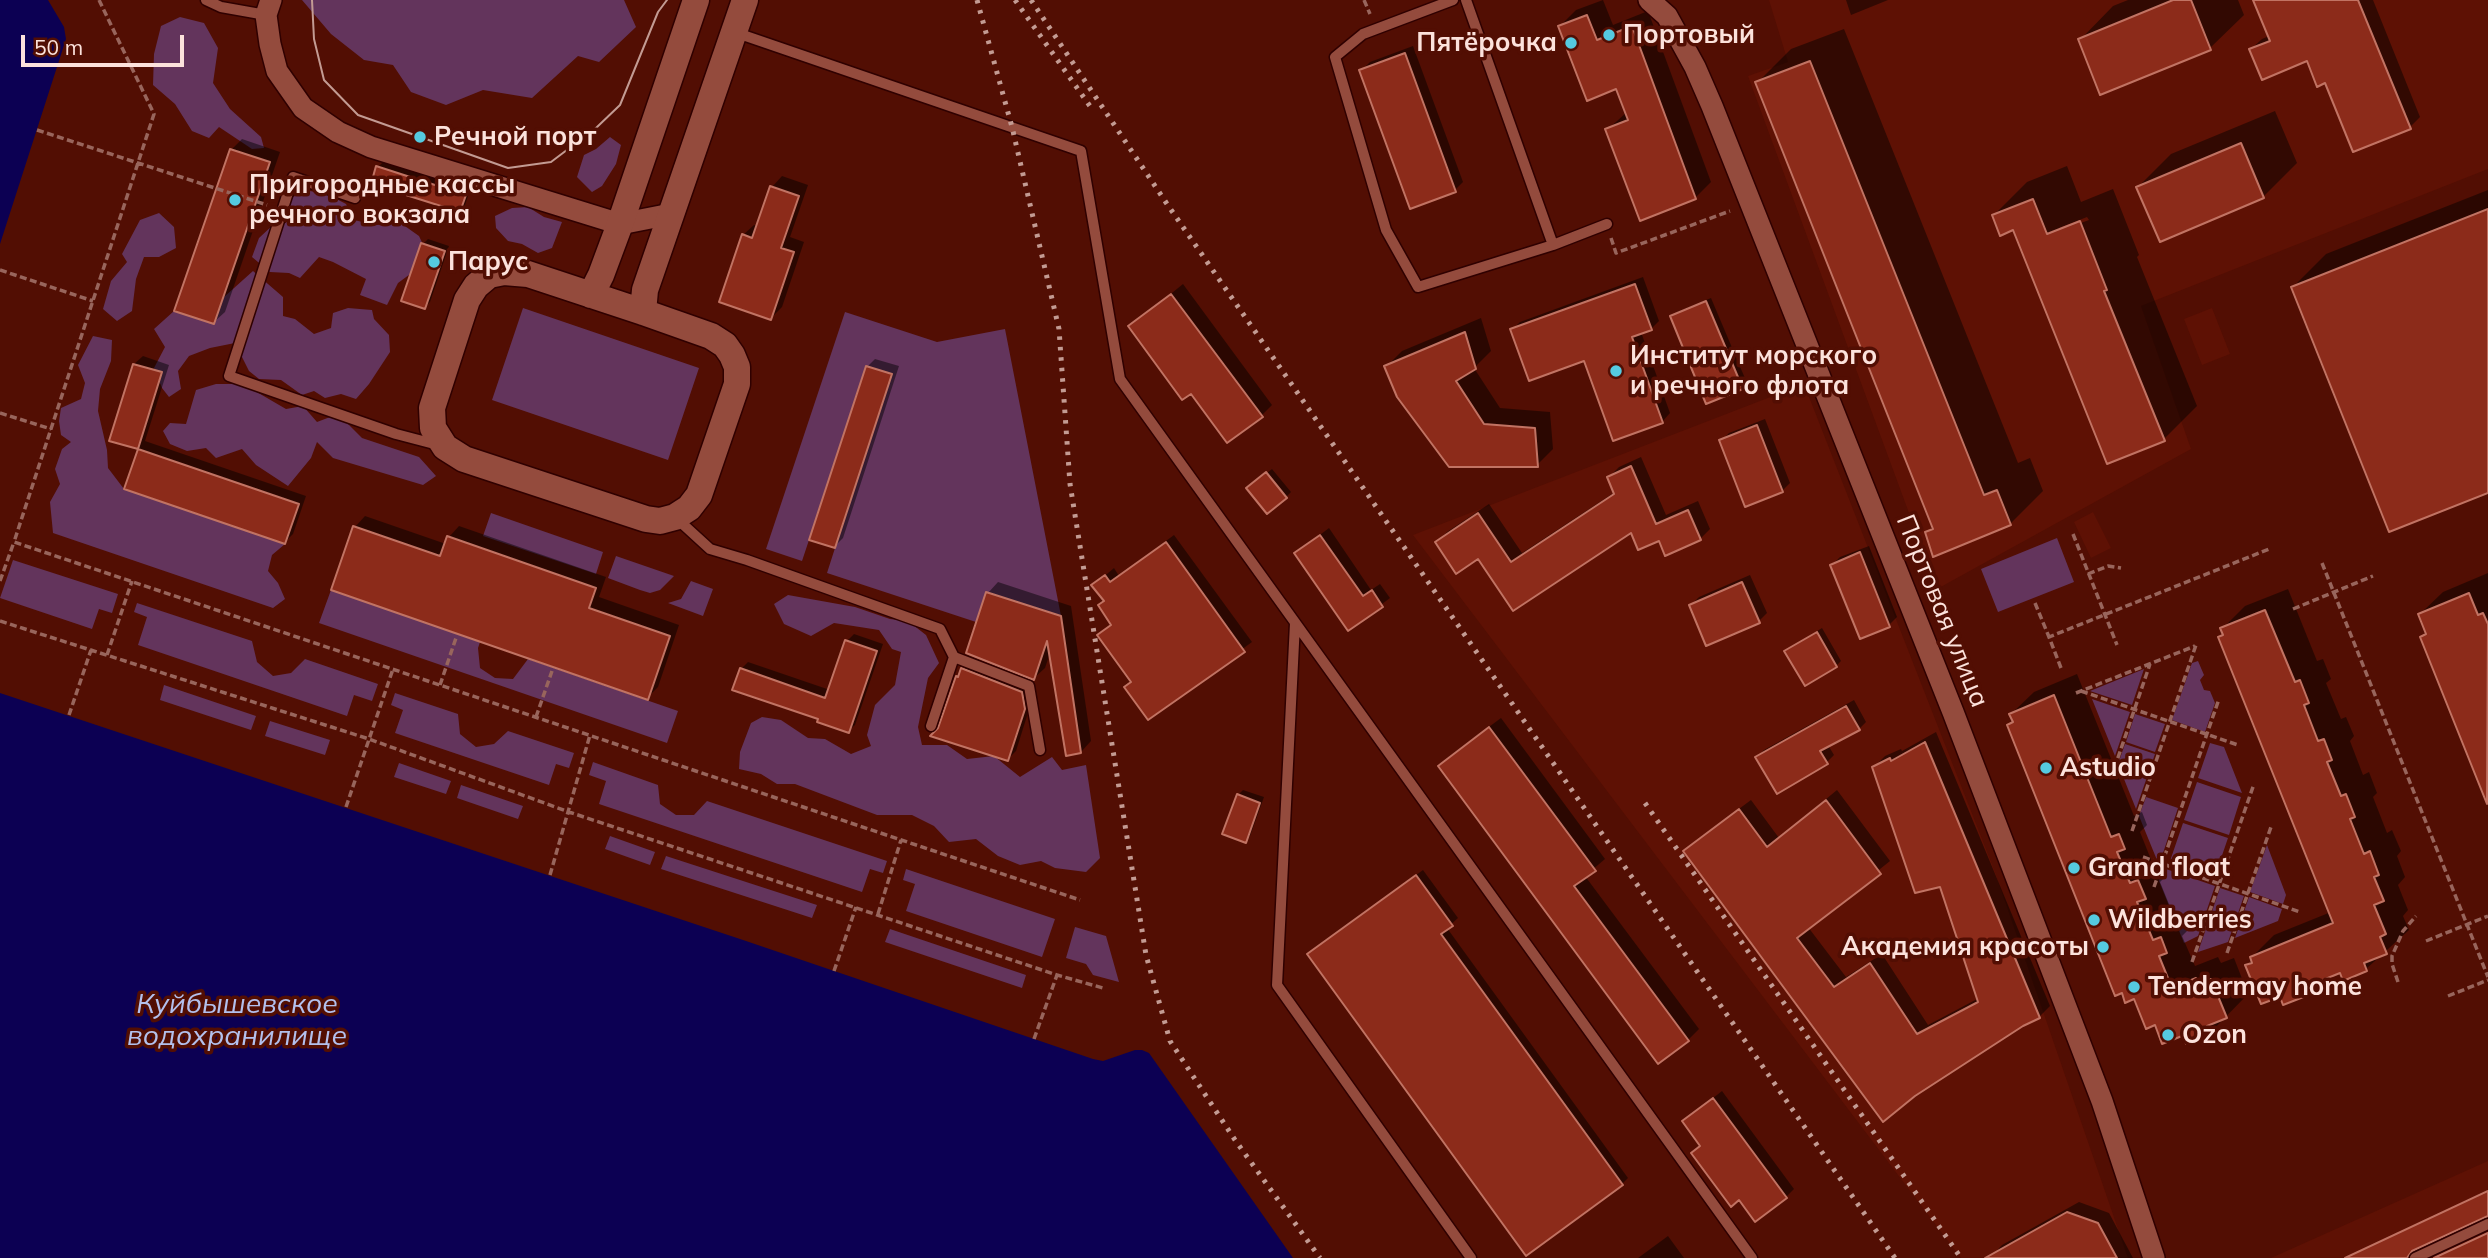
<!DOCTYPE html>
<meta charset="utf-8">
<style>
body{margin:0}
#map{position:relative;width:2488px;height:1258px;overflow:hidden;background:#520e03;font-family:Mulish,sans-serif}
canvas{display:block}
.scale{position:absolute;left:21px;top:35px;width:163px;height:32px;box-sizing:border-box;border:4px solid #fce2dc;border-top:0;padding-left:9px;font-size:21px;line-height:24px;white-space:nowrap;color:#fce2dc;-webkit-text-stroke:5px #520e03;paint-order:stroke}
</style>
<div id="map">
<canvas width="2488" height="1258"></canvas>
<div class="scale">50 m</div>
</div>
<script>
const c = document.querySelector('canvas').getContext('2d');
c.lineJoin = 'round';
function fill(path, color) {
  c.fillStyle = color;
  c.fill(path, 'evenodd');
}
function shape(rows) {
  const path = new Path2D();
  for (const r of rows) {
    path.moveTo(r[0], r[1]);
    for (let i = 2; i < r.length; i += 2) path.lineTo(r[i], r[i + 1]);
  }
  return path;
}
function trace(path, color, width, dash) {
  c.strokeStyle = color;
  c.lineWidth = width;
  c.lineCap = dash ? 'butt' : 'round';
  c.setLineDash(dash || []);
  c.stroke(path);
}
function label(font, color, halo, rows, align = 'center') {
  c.font = font + ' Mulish,sans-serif';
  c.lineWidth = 7;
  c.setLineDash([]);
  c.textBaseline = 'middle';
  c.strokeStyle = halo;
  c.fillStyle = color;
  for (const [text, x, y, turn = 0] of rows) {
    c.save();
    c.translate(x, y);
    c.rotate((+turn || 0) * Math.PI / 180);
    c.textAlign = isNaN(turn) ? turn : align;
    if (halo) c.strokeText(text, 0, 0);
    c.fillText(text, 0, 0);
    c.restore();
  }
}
const built = shape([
 [1769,0,2488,0,2488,169,2141,306,2191,449,1937,589,1748,76,1788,62],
 [2212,308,2230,354,2202,365,2184,319],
 [1804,384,1996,875,2128,1258,1961,1258,1413,535],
 [2093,512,2111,548,2091,558,2074,522],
 [2488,1161,2488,1258,2271,1258]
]);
const green = shape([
 [302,0,624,0,636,27,599,62,578,56,532,98,483,90,446,105,411,92,393,65,364,60,331,34],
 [180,17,204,23,218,48,213,83,230,109,261,137,264,148,252,149,219,127,209,138,192,131,175,104,153,85,154,54,161,26],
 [610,137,621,145,616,164,602,186,592,192,577,177,584,155,596,149],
 [304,190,327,194,346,204,354,220,375,225,402,224,419,236,428,255,413,272,398,283,387,305,360,295,366,279,333,262,319,257,300,278,289,273,270,272,252,257,259,238,274,224,286,223,284,203],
 [528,207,544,217,562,222,552,248,538,253,522,244,508,241,496,228,495,216,512,208],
 [159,213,174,227,176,248,159,257,144,257,136,279,132,311,117,321,103,309,111,281,127,262,122,254,140,220],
 [253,271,283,297,283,316,295,319,314,334,331,328,333,313,348,308,372,310,374,319,389,335,390,352,369,384,356,399,341,394,325,398,314,391,302,395,281,380,259,379,249,371,235,343,210,348,189,356,178,371,181,389,169,397,162,388,154,368,165,347,154,329,174,311,214,324,224,297],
 [523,308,699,368,668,460,492,400],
 [845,312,937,342,1005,329,1061,616,986,592,976,622,827,573,835,548,809,540,802,561,766,549],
 [93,336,112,340,111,361,100,389,98,411,107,450,108,468,124,489,285,544,272,555,268,571,278,583,285,599,273,608,53,533,50,502,60,484,55,469,62,449,71,442,61,435,59,421,61,408,81,399,85,383,78,365],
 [216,384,243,384,286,409,303,406,317,422,338,414,362,438,419,457,436,476,423,485,333,458,317,442,311,458,288,486,256,465,242,449,216,458,206,448,187,451,170,444,163,431,170,423,186,424,196,390],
 [491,513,603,552,596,574,483,536],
 [2057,538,2074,582,1998,612,1981,569],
 [616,556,674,576,660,590,650,593,640,590,608,578],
 [13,560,118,594,112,613,99,609,92,629,0,598],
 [691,581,713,589,703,616,668,603,681,599],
 [331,590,480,642,478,648,480,668,495,678,513,679,528,659,678,711,667,743,319,623],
 [788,595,855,607,890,619,908,621,926,635,939,663,928,678,918,727,922,745,947,745,967,759,994,756,1020,777,1052,757,1062,770,1086,765,1100,858,1086,872,1055,868,1041,861,1020,865,998,856,976,839,949,842,934,826,912,815,877,815,795,784,777,784,761,774,739,769,740,752,751,723,762,717,781,720,808,738,825,739,851,754,871,746,867,735,875,705,895,685,901,652,892,649,879,630,834,623,811,636,784,624,774,604],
 [137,603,252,641,257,662,273,676,291,673,305,659,378,684,372,701,354,695,347,716,138,645,147,617,134,612],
 [2198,661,2204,675,2200,680,2204,690,2210,691,2215,703,2205,732,2172,720,2192,663],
 [2144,669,2132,705,2090,691],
 [164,685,256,716,251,730,160,700],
 [395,693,458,714,460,734,476,747,494,744,508,731,574,753,569,768,556,764,549,785,395,733,403,710,391,705],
 [2092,699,2130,712,2115,756],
 [2135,714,2165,724,2155,752,2126,742],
 [270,721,330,740,325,755,265,736],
 [2210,743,2224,747,2242,793,2198,778],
 [2125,744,2155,754,2136,809,2118,764],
 [593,762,658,785,660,804,676,815,694,815,707,801,887,861,883,873,870,869,862,892,599,804,606,781,589,775],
 [399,763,451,781,446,794,394,777],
 [2197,782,2241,797,2229,835,2184,820],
 [461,785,523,806,518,819,457,798],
 [2146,797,2178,808,2159,865,2139,816],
 [2183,823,2228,838,2215,876,2170,861],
 [610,836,655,852,650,865,605,849],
 [2267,845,2286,895,2283,904,2250,892],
 [666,856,817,905,812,918,661,869],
 [2163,868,2215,886,2198,936,2184,943,2159,881],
 [906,869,1055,919,1042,957,906,911,915,884,903,880],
 [2220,888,2244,896,2228,942,2198,952],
 [2249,897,2282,909,2278,921,2235,938],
 [1075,927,1106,936,1119,982,1093,975,1086,964,1066,958],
 [890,929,1026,975,1022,988,885,942]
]);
const water = shape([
 [0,0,48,0,64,27,66,39,0,244],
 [0,693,743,940,1093,1059,1103,1061,1135,1050,1142,1050,1149,1053,1293,1258,0,1258]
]);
const shadow = shape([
 [1603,0,1613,25,1648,11,1711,182,1695,198,1607,130,1627,112,1617,87,1560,26,1576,10],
 [1846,0,1888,0,1851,15],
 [2128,0,2238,0,2244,15,2210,48,2101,93,2080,40,2113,6],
 [2255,0,2373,0,2420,117,2410,127,2326,81,2308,59,2251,49,2262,39,2269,36],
 [1844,29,2018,463,2030,458,2043,491,2010,524,1927,533,1934,526,1757,83,1791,49],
 [1413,46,1463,182,1455,190,1362,70,1370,62],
 [2275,111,2297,163,2263,197,2138,187,2171,154],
 [242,139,280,152,225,312,214,322,231,150],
 [383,162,470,190,465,205,460,210,378,167],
 [2067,166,2081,202,2113,189,2139,255,2137,257,2197,406,2164,439,2014,228,1994,215,2027,182],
 [2087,217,2089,220,2059,231,2059,228],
 [782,176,808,185,790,237,804,242,782,307,771,318,743,235,754,225,758,226,772,187],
 [2488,190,2488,491,2293,287,2326,254],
 [428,239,449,246,430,302,425,307,423,244],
 [1643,277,1659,321,1651,329,1641,332,1670,413,1662,422,1586,359,1512,330,1520,322],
 [1183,284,1272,405,1261,416,1191,391,1130,327],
 [1711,298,1747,383,1742,388,1672,317,1677,312],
 [1481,318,1491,351,1474,368,1500,408,1550,412,1553,449,1537,465,1386,367,1402,351],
 [143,356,169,365,145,441,306,496,293,534,285,542,126,488,140,448,111,440,134,364],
 [875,359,899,366,843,538,835,546,867,367],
 [1765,419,1790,483,1782,491,1721,441,1729,433],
 [1641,457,1666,515,1698,501,1710,529,1700,539,1660,539,1632,531,1513,609,1479,557,1437,542,1447,532,1489,504,1522,553,1615,492,1609,477,1619,467],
 [1272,469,1291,492,1286,497,1253,484],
 [365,516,446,544,449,537,459,526,606,577,599,597,679,625,658,687,647,698,355,527],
 [1329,528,1371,590,1380,584,1390,598,1349,629,1296,553],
 [1174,535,1252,642,1148,718,1132,681,1099,635,1113,623,1105,600,1094,585,1114,568,1119,576],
 [1869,546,1897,617,1889,625,1832,565,1840,557],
 [2488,573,2488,802,2422,637,2427,632,2420,614,2443,592],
 [1750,575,1767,613,1759,621,1691,605,1699,597],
 [998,582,1071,606,1091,741,1081,752,1051,650,1045,668,1034,678,988,593],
 [2288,589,2317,661,2323,659,2331,679,2326,683,2341,719,2346,717,2354,736,2350,741,2363,775,2369,772,2377,793,2373,797,2387,833,2392,830,2401,851,2397,856,2405,877,2398,885,2408,910,2403,916,2409,930,2366,969,2341,970,2321,978,2305,994,2284,1003,2281,995,2247,966,2253,960,2252,957,2274,935,2331,912,2220,637,2224,633,2222,629,2245,606],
 [1822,628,1841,661,1836,666,1786,651],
 [854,634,883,644,855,725,848,731,820,718,741,669,748,662,830,690,847,641],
 [971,661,1030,684,1032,700,1016,751,1008,759,940,729,957,677],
 [2077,674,2134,816,2142,812,2147,825,2140,832,2152,862,2161,859,2167,875,2160,882,2175,919,2184,916,2189,929,2182,936,2195,966,2218,957,2221,963,2234,958,2248,994,2210,1033,2183,1034,2155,1023,2135,997,2009,725,2014,720,2011,714,2034,692],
 [1854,700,1866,722,1859,729,1828,745,1834,755,1827,762,1777,792,1757,757,1764,750],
 [1501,718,1605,859,1585,876,1699,1029,1688,1040,1440,766,1451,755],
 [1936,732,2050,1006,2039,1017,2022,1025,1914,1095,1685,851,1696,841,1751,800,1779,838,1837,790,1890,861,1808,927,1846,977,1882,954,1928,1025,1979,998,1941,885,1874,767,1885,756,1901,749,1902,751],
 [1243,790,1264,797,1250,836,1245,841,1238,795],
 [1423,870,1458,918,1447,928,1628,1178,1622,1184,1316,948],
 [1722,1091,1794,1189,1786,1197,1740,1198,1684,1121],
 [2079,1202,2109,1213,2133,1258,1993,1258,1992,1256,2002,1245],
 [1668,1236,1684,1258,1638,1258]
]);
const building = shape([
 [2173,0,2191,0,2211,50,2100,95,2078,39,2173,0],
 [2253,0,2358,0,2411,129,2353,152,2325,83,2317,87,2307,61,2262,80,2249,49,2270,41,2253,0],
 [1587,15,1597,40,1632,26,1696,199,1640,221,1605,129,1628,120,1616,89,1587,101,1558,26,1587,15],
 [1405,53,1456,192,1410,209,1359,70,1405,53],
 [1810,61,1984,495,1997,490,2011,525,1933,557,1925,532,1933,529,1755,82,1810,61],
 [2241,143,2264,198,2160,242,2136,187,2241,143],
 [230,149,270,162,214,324,174,311,230,149],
 [376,166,466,195,460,212,371,184,376,166],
 [770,186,799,196,781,248,794,252,771,320,719,302,742,234,752,238,770,186],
 [2033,199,2047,234,2080,221,2107,290,2104,291,2165,441,2107,464,2013,230,2000,236,1992,215,2033,199],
 [2488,209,2488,493,2389,532,2291,287,2488,209],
 [421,243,445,251,425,309,401,301,421,243],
 [1635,284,1652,330,1632,337,1663,423,1613,441,1584,361,1529,381,1510,329,1635,284],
 [1171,294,1263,417,1227,443,1191,394,1182,400,1128,326,1171,294],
 [1706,301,1743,389,1706,404,1670,316,1706,301],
 [1465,332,1476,369,1456,381,1484,424,1535,428,1538,467,1449,467,1397,397,1384,366,1465,332],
 [133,364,162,372,138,449,109,441,133,364],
 [866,366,892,374,835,548,809,540,866,366],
 [1757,425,1783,492,1745,507,1719,440,1757,425],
 [138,449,299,504,285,544,124,489,138,449],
 [1631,466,1656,524,1688,510,1701,540,1665,556,1659,541,1638,550,1631,533,1513,611,1478,559,1456,574,1435,542,1478,513,1511,562,1614,494,1607,477,1631,466],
 [1266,472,1287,498,1267,514,1246,488,1266,472],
 [353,526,440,556,447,536,596,588,589,608,670,636,648,700,331,590,353,526],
 [1320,535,1363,596,1372,590,1383,607,1348,631,1294,553,1320,535],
 [1166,542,1245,652,1148,720,1124,687,1131,682,1097,635,1111,625,1098,605,1104,601,1091,585,1105,575,1110,582,1166,542],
 [1860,552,1890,627,1860,639,1830,565,1860,552],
 [1742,582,1760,623,1706,646,1689,605,1742,582],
 [986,592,1061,616,1081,753,1066,756,1047,641,1034,680,966,653,986,592],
 [2469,593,2478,615,2483,613,2488,624,2487,804,2420,637,2426,634,2418,614,2469,593],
 [2265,610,2295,682,2300,680,2309,703,2304,705,2318,741,2324,739,2332,760,2327,762,2341,796,2346,794,2355,817,2350,819,2364,854,2370,851,2379,875,2374,877,2384,901,2374,905,2386,934,2380,937,2387,954,2364,963,2367,971,2343,981,2340,973,2303,988,2306,996,2283,1005,2280,997,2261,1004,2245,965,2252,963,2250,957,2333,923,2218,637,2223,635,2220,628,2265,610],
 [1817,632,1837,667,1805,686,1784,651,1817,632],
 [845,640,877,651,849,733,817,722,818,719,732,690,740,668,825,698,845,640],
 [961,668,1022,692,1025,709,1008,761,930,736,938,728,956,676,958,677,961,668],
 [2054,695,2111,837,2119,834,2125,849,2117,852,2130,883,2138,880,2146,899,2137,902,2153,940,2161,937,2167,953,2159,956,2172,988,2196,978,2198,984,2211,979,2227,1018,2207,1026,2211,1034,2186,1044,2182,1036,2162,1044,2155,1025,2146,1029,2134,999,2125,1003,2122,993,2115,996,2007,725,2013,722,2009,714,2054,695],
 [1846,706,1860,730,1820,751,1828,764,1777,794,1755,757,1846,706],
 [1489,727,1596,871,1574,886,1689,1041,1658,1064,1438,766,1489,727],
 [1925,742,2040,1018,2023,1026,1915,1096,1883,1122,1683,851,1739,809,1767,847,1826,800,1881,874,1797,938,1834,987,1870,963,1917,1034,1978,1002,1940,887,1915,893,1872,767,1890,758,1891,761,1925,742],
 [1237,794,1260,803,1246,843,1222,834,1237,794],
 [1416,875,1453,926,1441,934,1623,1185,1526,1256,1307,954,1416,875],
 [1713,1098,1787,1198,1755,1222,1739,1200,1731,1207,1691,1153,1700,1146,1682,1121,1713,1098],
 [2488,1191,2488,1216,2412,1251,2407,1258,2345,1258,2488,1191],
 [2067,1212,2098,1223,2117,1258,1985,1258,2067,1212],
 [2488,1233,2488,1258,2434,1258,2488,1233]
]);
const path = shape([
 [99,0,154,114,14,542,1080,900],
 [1364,0,1370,14],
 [37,130,267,205],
 [1611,238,1616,253,1730,211],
 [0,270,93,301],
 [0,413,51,429],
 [2073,534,2117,645],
 [2322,563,2488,977],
 [2088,574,2108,566,2121,568],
 [0,581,14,542],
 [2035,603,2049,637],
 [2293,609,2373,576],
 [0,621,369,739,569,812,1057,975,1103,988],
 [107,655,132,581],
 [2061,668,2049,637,2269,549],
 [440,685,456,638],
 [2081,691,2238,745],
 [2076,693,2195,646],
 [69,715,91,650],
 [536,717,552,671],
 [2111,778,2150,664],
 [346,807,393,669],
 [2132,831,2196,645],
 [2143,857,2300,912],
 [550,875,590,735],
 [2154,887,2219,699],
 [878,914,901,840],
 [2426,941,2488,916],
 [2227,953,2271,827],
 [2192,962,2254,784],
 [834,971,856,907],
 [2398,982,2392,964,2392,956,2403,931,2416,916],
 [2448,996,2488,980],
 [1034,1039,1057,975]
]);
const service = shape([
 [206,0,221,7,266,15],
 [1453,0,1363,34,1335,57,1386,230,1418,287,1553,245,1607,224],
 [1466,0,1553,245],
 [734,32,1081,151,1120,379,1752,1258],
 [355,198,293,177,229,376,396,434,438,445],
 [675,517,710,549,747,560,940,629,954,657,1029,686,1040,750],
 [1295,623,1277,985,1471,1258],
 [931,726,954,657],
 [2415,1258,2488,1224]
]);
const minor = shape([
 [271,0,266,15,270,44,277,71,303,108,338,132,371,147,620,224,671,214],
 [1649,0,1667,16,1695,67,1712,106,1953,712,2102,1101,2154,1258]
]);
const tertiary = shape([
 [504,272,528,274,643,312,711,336,725,345,732,355,737,367,737,384,699,495,689,508,675,517,660,521,646,519,464,459,445,447,433,428,432,408,467,300,476,286,489,275,504,272],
 [591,295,601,275,620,224,696,0],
 [643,312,645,290,745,0]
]);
const tram = shape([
 [312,0,314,39,324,80,358,115,508,168,551,162,596,128,620,105,658,12,667,0]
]);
const rail = shape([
 [977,0,1012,127,1059,329,1070,484,1146,955,1170,1041,1235,1140,1320,1258],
 [1015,0,1092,109],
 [1031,0,1165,201,1895,1258],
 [1645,803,1961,1258]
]);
const markers = [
 [1609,35,7,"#55cae0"],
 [1571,43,7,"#55cae0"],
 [420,137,7,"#55cae0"],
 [235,200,7,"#55cae0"],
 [434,262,7,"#55cae0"],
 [1616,371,7,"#55cae0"],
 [2046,768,7,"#55cae0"],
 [2074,868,7,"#55cae0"],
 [2094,920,7,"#55cae0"],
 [2103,947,7,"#55cae0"],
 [2134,987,7,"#55cae0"],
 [2168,1035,7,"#55cae0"]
];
const poiNames = [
 ["Портовый",1623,35],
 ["Пятёрочка",1557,43,"right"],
 ["Речной порт",434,137],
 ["Пригородные кассы",249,185],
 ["речного вокзала",249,215],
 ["Парус",448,262],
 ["Институт морского",1630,356],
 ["и речного флота",1630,386],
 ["Astudio",2060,768],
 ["Grand float",2088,868],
 ["Wildberries",2108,920],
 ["Академия красоты",2089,947,"right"],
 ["Tendermay home",2148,987],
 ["Ozon",2182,1035]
];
const streetNames = [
 ["Портовая улица",1942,611,68]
];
const waterNames = [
 ["Куйбышевское",237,1005],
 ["водохранилище",237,1037]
];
fill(built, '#5e1104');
fill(green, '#63345c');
fill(water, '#0c0053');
fill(shadow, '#0007');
fill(building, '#8c2b1a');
trace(building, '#c17363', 2);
trace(service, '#2f0000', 13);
trace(minor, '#2f0000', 24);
trace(tertiary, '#2f0000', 29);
trace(path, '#98655c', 3.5, [7, 3.5]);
trace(service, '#944b3d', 10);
trace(minor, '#944b3d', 21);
trace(tertiary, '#944b3d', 26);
trace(tram, '#c39b93', 2);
trace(rail, '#c39b93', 5, [3.5, 7]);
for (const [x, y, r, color] of markers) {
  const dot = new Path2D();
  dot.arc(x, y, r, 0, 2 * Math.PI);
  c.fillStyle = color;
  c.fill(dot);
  trace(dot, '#520e03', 2.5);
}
label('bold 26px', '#fce2dc', '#520e03', poiNames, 'left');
label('26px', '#fce2dc', '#520e03', streetNames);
label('italic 28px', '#b3c0ed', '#520e03', waterNames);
</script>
